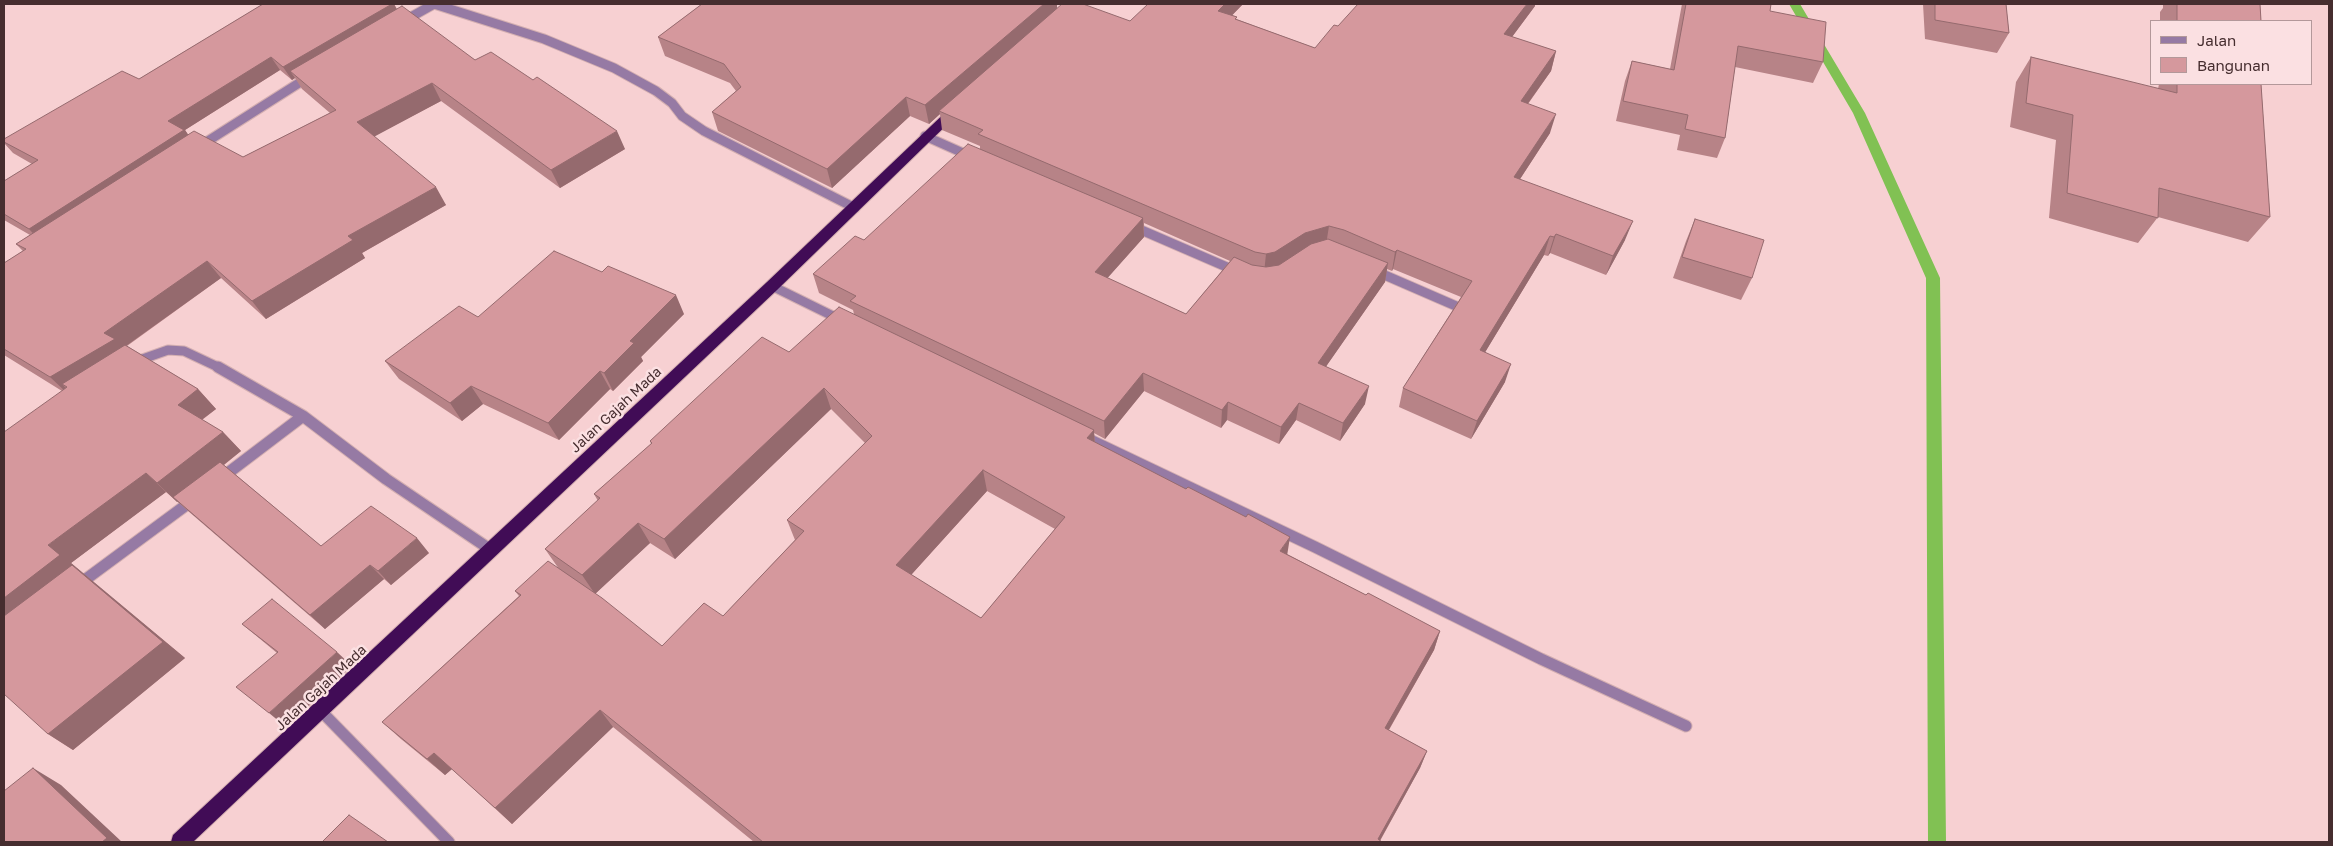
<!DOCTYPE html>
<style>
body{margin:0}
#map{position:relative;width:2333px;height:846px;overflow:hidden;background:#f7d0d2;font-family:"Golos Text",sans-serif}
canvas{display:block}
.frame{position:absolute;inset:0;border:5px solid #462d2f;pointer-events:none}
.legend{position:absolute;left:2150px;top:20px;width:162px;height:65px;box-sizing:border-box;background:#fbe0e2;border:1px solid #b3989a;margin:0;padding:6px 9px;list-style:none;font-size:15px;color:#462d2f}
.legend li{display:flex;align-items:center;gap:10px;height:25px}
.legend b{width:25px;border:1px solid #b3989a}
</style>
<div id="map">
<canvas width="2333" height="846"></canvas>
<div class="frame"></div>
<ul class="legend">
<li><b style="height:6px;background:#967aa4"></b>Jalan</li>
<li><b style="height:14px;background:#d5989d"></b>Bangunan</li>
</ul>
</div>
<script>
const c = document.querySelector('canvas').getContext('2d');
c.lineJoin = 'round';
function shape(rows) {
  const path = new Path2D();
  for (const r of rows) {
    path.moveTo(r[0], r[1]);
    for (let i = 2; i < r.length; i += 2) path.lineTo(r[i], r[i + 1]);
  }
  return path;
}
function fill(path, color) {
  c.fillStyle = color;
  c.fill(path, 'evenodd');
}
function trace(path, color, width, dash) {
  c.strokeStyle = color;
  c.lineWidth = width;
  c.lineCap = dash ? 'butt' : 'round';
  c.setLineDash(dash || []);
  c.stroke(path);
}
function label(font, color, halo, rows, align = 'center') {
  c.font = font + ' "Golos Text",sans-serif';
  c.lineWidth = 5;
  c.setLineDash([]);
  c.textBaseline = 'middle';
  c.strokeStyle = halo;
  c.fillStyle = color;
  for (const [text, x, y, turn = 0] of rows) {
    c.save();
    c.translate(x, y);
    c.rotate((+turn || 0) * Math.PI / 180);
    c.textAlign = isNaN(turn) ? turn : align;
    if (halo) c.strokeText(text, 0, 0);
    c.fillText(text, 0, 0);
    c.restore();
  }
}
const stream = shape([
 [1789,4,1800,4,1865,113,1940,278,1946,842,1928,842,1926,278,1853,113,1789,4]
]);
const streetFar1 = shape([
 [434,4,544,39,614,68,656,91,672,103,682,116,704,131,855,208],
 [402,22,434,4],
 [925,136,972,157],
 [200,146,310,76],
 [1132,226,1236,271],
 [1373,270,1456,306],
 [772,286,841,320],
 [134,362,168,350,184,351,220,368]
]);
const street = shape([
 [218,367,303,416,386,479,491,550],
 [1086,438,1315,547,1541,659,1686,726],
 [220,479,303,416],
 [78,585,193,500],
 [321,711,449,842]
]);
const highway = shape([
 [956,105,962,109,960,112,777,290,193,842,171,842,173,835,767,282,952,106,956,105]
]);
const wall = shape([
 [263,4,394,4,397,9,475,60,625,149,560,188,441,101,374,136,446,205,362,253,365,258,266,319,221,278,127,346,198,389,216,409,202,420,223,432,241,451,224,465,321,546,429,553,391,585,384,579,325,629,166,492,71,563,185,658,73,750,48,734,62,391,4,355,4,263,23,251,16,244,30,235,4,220,4,181,32,164,13,153,4,143,4,139,139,79],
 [280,70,292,80,295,78,302,89,330,113,243,157,188,135,185,130],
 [702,4,1057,4,1057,8,1130,21,1243,4,1232,15,1237,17,1236,19,1315,48,1338,26,1535,6,1512,37,1556,51,1551,71,1528,104,1550,133,1520,179,1625,240,1606,275,1550,253,1548,256,1544,255,1485,352,1505,382,1471,439,1399,407,1403,388,1461,297,1393,269,1392,271,1387,269,1385,282,1326,366,1365,404,1340,441,1296,420,1279,444,1227,420,1221,428,1144,391,1105,439,1094,433,1095,442,1287,554,1366,595,1440,631,1434,650,1389,730,1427,751,1420,768,1380,841,1382,842,754,842,613,727,512,824,452,769,445,775,401,739,382,722,519,596,515,591,559,569,545,549,598,501,594,494,651,444,650,441,789,352,854,314,853,310,819,293,813,274,864,240,980,149,980,146,942,130,940,114,929,124,910,116,832,188,718,131,712,112,736,91,730,83,665,56,658,37],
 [1144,223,1230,261,1186,314,1107,278,1144,237],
 [831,409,865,443,787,520,795,540,723,616,662,646,595,594,650,543,675,559],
 [987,491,1055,529,981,618,911,575],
 [1682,4,1771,4,1770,11,1823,62,1813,83,1735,67,1725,138,1717,158,1677,150,1680,135,1616,121,1625,81,1632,61,1670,69],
 [1923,4,2006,4,2009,33,1997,53,1925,39],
 [2163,4,2260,4,2261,21,2160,21,2160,12,2163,8],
 [2031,57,2158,89,2159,84,2261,84,2270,217,2248,242,2158,217,2138,243,2049,218,2056,140,2010,127,2016,82],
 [1695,219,1752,278,1741,300,1673,278,1686,241],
 [684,314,641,357,643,361,613,391,610,389,559,440,483,404,462,421,399,379,385,361,478,317],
 [242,624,352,666,286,727,277,653]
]);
const shadedWall = shape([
 [392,4,394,4,400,16,290,71,295,78,292,80,283,67],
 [1044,4,1057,4,1057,13,939,111,940,114,929,124,925,105],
 [1225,4,1243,4,1218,30,1218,11],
 [1527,4,1535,4,1535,6,1500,53,1504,34],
 [1556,51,1551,71,1516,120,1521,101],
 [271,57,280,70,185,130,194,143,41,242,29,229,168,121],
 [432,83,441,101,368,140,357,122],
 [906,97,910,116,832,188,827,169],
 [1556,114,1550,133,1509,196,1514,177],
 [617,131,625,149,560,188,551,170],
 [436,187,446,205,362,253,365,258,266,319,252,301,348,236],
 [1143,218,1144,237,1096,291,1095,272],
 [1633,221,1625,240,1606,275,1613,256],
 [1329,226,1326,245,1264,273,1266,254,1305,233],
 [1556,234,1550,253,1548,256,1554,237],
 [1550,236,1544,255,1475,369,1480,350],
 [1397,250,1393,269,1392,271,1395,252],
 [207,261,221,278,123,348,67,387,62,384,71,393,68,394,50,377,104,333],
 [1388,263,1385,282,1316,381,1318,363],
 [676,295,684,314,641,357,643,361,613,391,604,373,630,341],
 [1511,364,1505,382,1471,439,1477,421],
 [600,371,610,389,559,440,548,423],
 [1143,373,1144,391,1105,439,1104,421],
 [471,386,483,404,462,421,450,403],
 [1369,386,1365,404,1340,441,1343,423],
 [824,388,831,409,675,559,664,539],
 [198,389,216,409,196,424,178,405],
 [1228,402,1227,420,1221,428,1222,410],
 [1299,403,1296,420,1279,444,1281,427],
 [1094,430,1095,450,1087,438],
 [223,432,241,451,177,502,157,483],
 [983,470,987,491,902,585,896,565],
 [146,473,166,492,71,563,185,658,73,750,48,734,4,634,4,598,48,545],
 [638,523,650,543,595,594,582,575],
 [1290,537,1287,556,1280,551],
 [417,538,429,553,391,585,378,571],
 [370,565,384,579,325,629,310,615],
 [1440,631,1434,650,1380,745,1385,728],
 [337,652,352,666,286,727,269,713],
 [600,710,613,727,512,824,495,808],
 [1427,751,1420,768,1379,842,1378,839],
 [434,753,452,769,445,775,427,759],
 [33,768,61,785,122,842,102,842]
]);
const building = shape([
 [263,4,392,4,283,67,271,57,168,121,184,130,29,229,4,214,4,181,38,160,4,142,4,139,122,71,139,79,263,4],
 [702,4,1044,4,925,105,906,97,827,169,712,112,741,87,724,64,658,37,702,4],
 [1062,4,1083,4,1130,21,1148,4,1225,4,1218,11,1237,17,1235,19,1315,48,1334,25,1338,26,1358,4,1527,4,1504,34,1556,51,1521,101,1556,114,1514,177,1633,221,1613,256,1556,234,1554,237,1550,236,1480,350,1511,364,1477,421,1403,388,1472,281,1397,250,1395,252,1344,230,1329,226,1305,233,1275,252,1266,254,1255,252,978,134,983,130,939,111,1062,4],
 [1686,4,1771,4,1770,11,1826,22,1823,62,1738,46,1725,138,1685,129,1688,115,1623,101,1632,61,1674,70,1686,4],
 [1935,4,2006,4,2009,33,1935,20,1935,4],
 [2177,4,2260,4,2261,21,2177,21,2177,4],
 [402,6,475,60,491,52,533,80,537,77,617,131,551,170,432,83,357,122,436,187,348,236,353,240,252,301,207,261,104,333,115,339,50,377,4,349,4,263,26,249,16,244,194,131,243,157,336,110,290,71,402,6],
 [2031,57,2177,93,2177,84,2261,84,2270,217,2159,188,2158,218,2067,193,2073,115,2026,103,2031,57],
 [968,144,1143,218,1095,272,1186,314,1234,257,1252,265,1266,267,1279,265,1311,244,1328,239,1388,263,1318,363,1369,386,1343,423,1299,403,1281,427,1228,402,1222,410,1143,373,1104,421,850,301,856,296,813,274,855,236,864,240,968,144],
 [1695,219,1764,240,1752,278,1682,257,1695,219],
 [554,251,602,272,608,266,676,295,630,341,634,343,604,373,600,371,548,423,471,386,450,403,385,361,459,306,478,317,554,251],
 [839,307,1094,430,1087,438,1186,489,1188,487,1246,517,1248,514,1290,537,1280,551,1366,595,1368,593,1440,631,1385,728,1427,751,1378,839,1382,842,763,842,600,710,495,808,434,753,427,759,382,722,521,595,515,591,548,561,602,598,662,646,704,603,723,616,804,531,787,520,872,436,824,388,664,539,638,523,582,575,545,549,600,498,594,494,652,443,650,441,762,337,789,352,839,307],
 [983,470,1065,517,981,618,896,565,983,470],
 [125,345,198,389,178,405,223,432,157,483,146,473,48,545,60,555,4,598,4,432,63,390,67,387,62,384,125,345],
 [220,462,321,546,371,506,417,538,378,571,370,565,310,615,173,497,220,462],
 [72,565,163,642,48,734,4,694,4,616,72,565],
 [272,599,337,652,269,713,236,687,278,652,242,624,272,599],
 [33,768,107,838,102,842,4,842,4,791,33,768],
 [349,815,388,842,322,842,349,815]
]);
const streetNames = [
 ["Jalan Gajah Mada",616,410,-43],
 ["Jalan Gajah Mada",321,688,-43]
];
fill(stream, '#81c153');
trace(streetFar1, '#d4afb1', 11);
trace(street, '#d4afb1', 13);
trace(highway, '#d4afb1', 2);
trace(streetFar1, '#967aa4', 9);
trace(street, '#967aa4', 11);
fill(highway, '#410c56');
fill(wall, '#b78387');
fill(shadedWall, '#956a6e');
fill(building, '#d5989d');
trace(building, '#956a6e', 1);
label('14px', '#462d2f', '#fbe0e2', streetNames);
</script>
